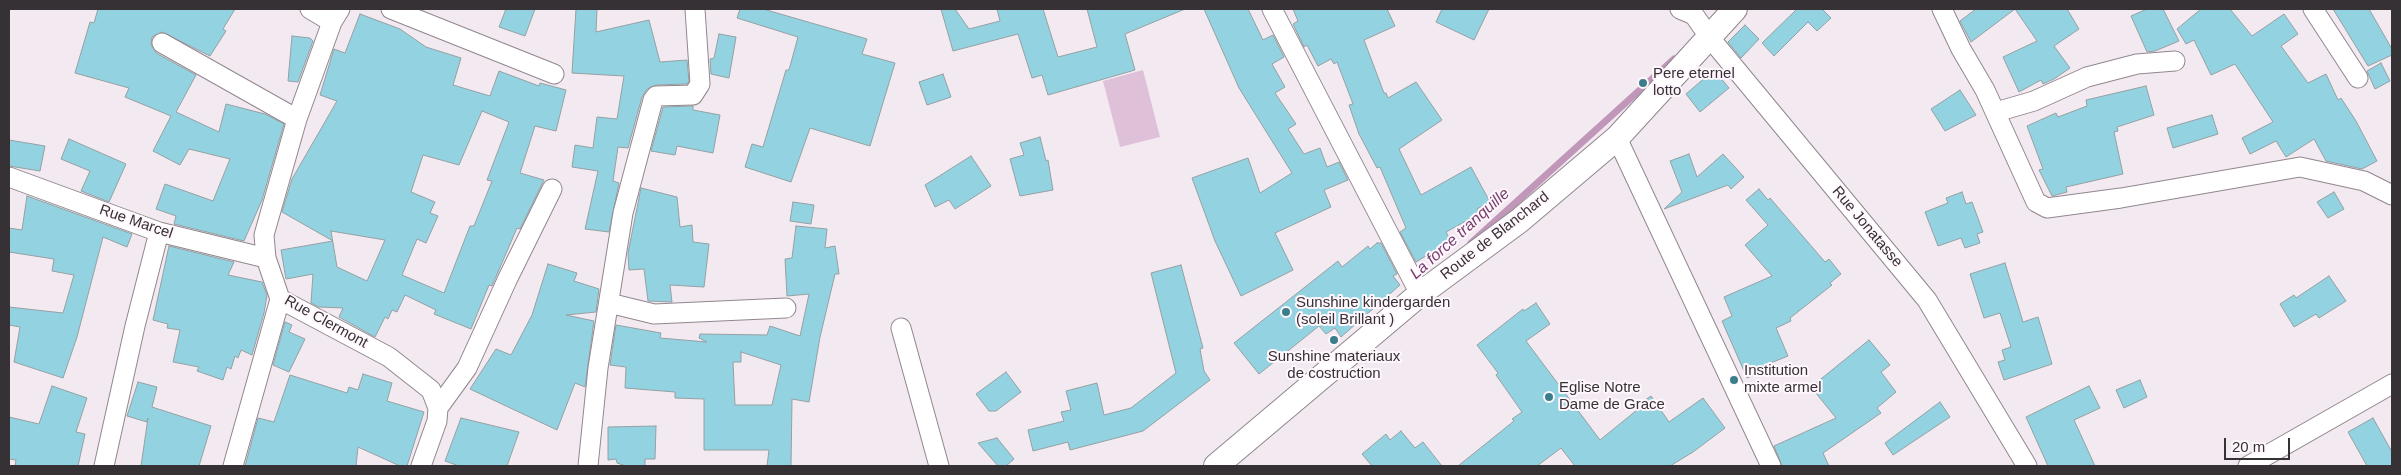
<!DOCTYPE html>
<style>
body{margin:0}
#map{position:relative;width:2401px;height:475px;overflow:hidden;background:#f3e9f0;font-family:Arial,sans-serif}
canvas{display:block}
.frame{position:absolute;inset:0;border:10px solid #353134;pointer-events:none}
.scale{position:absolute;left:2224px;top:438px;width:66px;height:22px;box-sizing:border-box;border:2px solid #353134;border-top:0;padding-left:6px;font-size:15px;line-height:18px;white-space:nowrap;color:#353134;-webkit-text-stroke:4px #fff7fd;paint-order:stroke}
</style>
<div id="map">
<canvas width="2401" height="475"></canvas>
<div class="frame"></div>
<div class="scale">20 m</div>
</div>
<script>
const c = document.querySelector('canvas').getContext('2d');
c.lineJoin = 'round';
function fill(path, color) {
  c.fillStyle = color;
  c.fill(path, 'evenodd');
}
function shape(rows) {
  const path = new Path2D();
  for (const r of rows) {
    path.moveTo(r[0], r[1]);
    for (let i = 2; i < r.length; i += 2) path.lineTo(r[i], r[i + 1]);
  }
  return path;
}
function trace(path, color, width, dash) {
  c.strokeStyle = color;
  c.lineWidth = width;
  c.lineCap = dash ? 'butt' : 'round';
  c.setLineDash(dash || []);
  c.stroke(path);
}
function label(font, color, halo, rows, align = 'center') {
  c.font = font + ' Arial,sans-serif';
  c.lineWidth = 4;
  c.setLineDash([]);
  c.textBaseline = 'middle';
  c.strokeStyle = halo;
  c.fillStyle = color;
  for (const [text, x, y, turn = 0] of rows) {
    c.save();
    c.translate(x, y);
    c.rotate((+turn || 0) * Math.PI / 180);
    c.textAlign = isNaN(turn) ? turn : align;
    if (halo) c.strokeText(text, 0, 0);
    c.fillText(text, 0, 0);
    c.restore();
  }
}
const green = shape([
 [1143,70,1160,137,1120,147,1103,81]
]);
const stream = shape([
 [1471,243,1674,59]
]);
const building = shape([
 [98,9,235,9,223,29,226,31,210,56,162,32,152,37,151,44,156,53,196,75,176,112,219,132,226,104,265,114,284,124,262,200,244,241,174,224,176,216,156,209,165,184,213,201,230,159,189,149,180,165,153,151,171,116,125,97,129,88,75,73,90,22,94,23,98,9],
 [506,9,535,9,525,36,499,27,506,9],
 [576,9,597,9,596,32,649,20,660,62,687,60,689,81,687,84,656,85,647,89,642,97,628,148,618,147,613,181,619,183,609,232,585,229,598,171,572,167,575,145,593,148,597,117,617,119,624,76,572,73,576,9],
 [740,9,763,9,867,39,862,54,895,63,870,146,810,128,791,182,745,167,752,144,763,147,786,70,789,70,798,37,737,18,740,9],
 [941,9,955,9,969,29,1000,21,997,9,1043,9,1058,57,1097,47,1087,9,1185,9,1125,34,1135,70,1048,95,1042,75,1032,78,1018,34,953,51,941,9],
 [1204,9,1248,9,1263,40,1273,35,1284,57,1272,64,1285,87,1275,93,1296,124,1288,129,1304,154,1320,148,1327,167,1339,162,1348,180,1324,190,1331,207,1275,233,1293,270,1241,296,1215,241,1192,178,1248,158,1260,193,1292,173,1239,88,1204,9],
 [1293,9,1387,9,1395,26,1364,40,1384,93,1386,93,1388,98,1416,82,1442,120,1399,149,1421,195,1471,167,1490,202,1477,209,1479,214,1446,232,1451,241,1416,262,1400,232,1406,228,1380,167,1377,168,1359,134,1349,105,1353,104,1337,62,1334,64,1331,59,1318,66,1307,45,1304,47,1293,24,1298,21,1293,9],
 [1442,9,1489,9,1474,40,1436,22,1442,9],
 [1795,9,1822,9,1831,18,1817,31,1808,22,1774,56,1762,43,1796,10,1795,9],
 [1976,9,2015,9,1971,42,1960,21,1976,9],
 [2015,9,2067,9,2079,29,2054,46,2070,68,2054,79,2043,84,2041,80,2019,92,2003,57,2037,41,2015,9],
 [2147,9,2163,9,2179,41,2155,51,2147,52,2131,16,2147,9],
 [2201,9,2230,9,2252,36,2284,14,2298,34,2281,46,2308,83,2326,74,2338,100,2341,98,2356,121,2377,161,2362,169,2326,161,2314,139,2286,157,2276,141,2250,154,2242,138,2273,122,2235,64,2211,75,2194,40,2186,44,2177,29,2201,9],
 [2333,9,2369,9,2392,49,2392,55,2368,66,2333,9],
 [360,14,400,29,426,47,461,58,453,85,490,96,499,71,539,86,540,83,566,90,556,131,535,126,520,173,544,180,520,229,517,228,492,286,489,285,471,329,434,314,436,310,405,295,397,312,392,310,388,319,385,317,375,337,339,317,343,308,319,307,311,303,313,274,286,279,281,250,333,241,282,212,292,179,337,101,320,95,334,49,345,53,360,14],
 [482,111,509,122,487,180,492,181,474,226,470,226,444,293,402,275,417,239,426,243,438,216,430,213,435,202,411,192,423,155,459,165,482,111],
 [331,231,385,240,367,281,337,267,331,231],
 [1745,25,1759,39,1741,58,1728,42,1745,25],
 [719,34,736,37,729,78,711,74,710,59,714,58,719,34],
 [292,36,310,38,313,41,298,82,288,81,292,36],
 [2381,63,2390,81,2375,89,2367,71,2381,63],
 [1714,70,1729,88,1700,112,1686,94,1714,70],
 [943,74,951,97,927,105,919,82,943,74],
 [2146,86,2154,115,2117,127,2118,131,2114,132,2123,174,2066,187,2067,192,2052,196,2039,170,2043,169,2027,126,2056,113,2058,117,2087,106,2086,100,2146,86],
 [1960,90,1976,115,1945,131,1931,109,1960,90],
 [693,106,693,110,720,115,713,153,677,146,675,155,651,151,663,107,693,106],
 [2212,115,2218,134,2173,148,2167,128,2212,115],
 [1040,137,1046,161,1048,160,1053,190,1020,196,1010,159,1024,155,1020,143,1040,137],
 [69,139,126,164,109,202,81,191,90,171,61,159,69,139],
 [9,140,45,146,40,171,9,166,9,140],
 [1689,154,1697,177,1723,154,1744,177,1731,189,1728,185,1664,209,1682,192,1670,161,1689,154],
 [971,156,991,186,955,209,949,200,935,207,925,185,971,156],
 [641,188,677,197,680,227,692,225,693,242,709,244,704,287,670,285,672,302,648,301,644,269,629,270,628,253,641,188],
 [1759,189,1768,200,1770,198,1825,262,1829,259,1841,274,1830,283,1832,285,1790,318,1791,321,1776,328,1788,356,1768,364,1770,368,1747,378,1722,321,1732,316,1724,297,1772,276,1745,245,1768,225,1746,200,1759,189],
 [1962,192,1966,204,1972,202,1983,232,1977,234,1980,243,1965,248,1961,238,1938,246,1925,212,1948,203,1946,198,1962,192],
 [2334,192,2344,209,2328,218,2317,202,2334,192],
 [27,196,132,234,127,247,103,237,77,337,63,378,14,362,20,327,9,325,9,307,63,313,74,275,52,271,54,259,9,252,9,228,22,230,27,196],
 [793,202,814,205,811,224,790,221,793,202],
 [796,226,827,229,825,248,835,246,839,274,835,274,820,337,809,402,792,399,791,466,767,466,769,450,704,450,704,399,675,398,675,392,625,388,626,367,610,365,616,325,661,333,660,338,707,342,699,338,700,334,767,335,770,326,800,336,809,294,787,296,785,259,792,258,796,226],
 [741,352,781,365,772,405,735,405,733,362,741,362,741,352],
 [1377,243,1381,243,1397,274,1393,276,1400,285,1341,337,1335,328,1326,334,1319,326,1259,374,1234,343,1338,261,1342,267,1368,246,1370,249,1377,243],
 [169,246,234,262,228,275,262,282,267,295,264,313,252,355,241,350,238,358,235,356,231,369,227,367,223,380,197,371,199,367,173,362,180,330,167,328,168,324,153,320,169,246],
 [2005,263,2023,322,2038,317,2052,364,2004,380,1998,362,2005,360,2002,350,2011,347,2000,313,1984,318,1970,274,2005,263],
 [548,264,577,273,574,281,599,289,596,312,566,315,594,321,585,387,575,383,557,430,470,389,496,349,511,355,532,315,548,264],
 [1181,265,1203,348,1200,349,1204,371,1210,380,1143,431,1070,450,1068,442,1033,451,1028,430,1064,421,1061,412,1071,410,1066,391,1097,383,1104,415,1131,408,1176,373,1151,273,1181,265],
 [2329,276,2346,301,2319,318,2316,314,2294,327,2280,304,2294,295,2296,298,2329,276],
 [1536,303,1550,324,1526,341,1600,440,1637,410,1635,407,1651,396,1669,422,1703,398,1725,428,1693,452,1670,466,1575,466,1561,448,1537,466,1458,466,1514,421,1512,419,1522,412,1496,375,1498,373,1477,345,1523,309,1524,311,1536,303],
 [285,322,292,325,289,332,305,339,289,372,273,365,285,322],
 [1869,340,1890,365,1881,372,1896,392,1877,408,1881,413,1823,453,1829,466,1782,466,1774,446,1836,418,1811,387,1869,340],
 [1006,372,1021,392,996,411,989,411,976,394,1006,372],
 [363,374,392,383,387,401,424,412,407,466,400,466,358,447,356,466,245,466,258,418,274,422,290,375,347,393,349,387,358,390,363,374],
 [2140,380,2147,397,2124,408,2116,390,2140,380],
 [138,382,157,387,152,407,211,426,199,466,141,466,148,418,147,422,127,416,138,382],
 [52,386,87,398,76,432,85,434,78,466,15,466,16,460,9,459,9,417,39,424,52,386],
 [2089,386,2100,408,2074,420,2095,466,2048,466,2026,417,2089,386],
 [1940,402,1950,417,1893,455,1885,443,1940,402],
 [461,418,519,432,507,466,459,466,445,461,461,418],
 [2373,418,2392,452,2392,466,2367,466,2348,432,2373,418],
 [656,426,655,459,645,459,645,466,626,466,617,463,616,459,608,460,608,427,656,426],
 [1401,431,1415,448,1423,442,1442,466,1372,466,1362,454,1386,434,1390,440,1401,431],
 [997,438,1014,459,1006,466,998,466,978,443,997,438]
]);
const minor = shape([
 [310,9,332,22],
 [340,9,332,22,297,119,264,235,266,258,280,299,389,357,431,390,438,408,437,421,421,466],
 [391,9,554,74],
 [1272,9,1420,294],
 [1680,9,1694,15,1710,38,1927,300,2027,466],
 [1942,9,1961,49,1985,90,2036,202,2047,208,2121,198,2300,167,2364,181,2392,195],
 [2313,9,2358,78],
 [162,43,297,119],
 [1996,112,2034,101,2087,77,2137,64,2175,61],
 [1617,138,1771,466],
 [9,177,159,232,266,258],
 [609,303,654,314,786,308],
 [901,328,939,466],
 [438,408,467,368,508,278,552,189],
 [104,466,135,326,159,232],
 [233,466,280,299],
 [588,466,598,368,623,213,653,100,656,96,693,95,700,84,695,9],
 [2248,466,2392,384]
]);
const tertiary = shape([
 [1216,466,1420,294,1519,221,1617,138,1735,9]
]);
const markers = [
 [1643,83,5,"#3a7e8c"],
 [1286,312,5,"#3a7e8c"],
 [1334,340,5,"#3a7e8c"],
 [1734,380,5,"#3a7e8c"],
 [1549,397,5,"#3a7e8c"]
];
const poiNames = [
 ["Pere eternel",1653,74],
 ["lotto",1653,91],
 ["Sunshine kindergarden",1296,303],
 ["(soleil Brillant )",1296,320],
 ["Sunshine materiaux",1334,357,"center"],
 ["de costruction",1334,374,"center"],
 ["Institution",1744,371],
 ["mixte armel",1744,388],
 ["Eglise Notre",1559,388],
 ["Dame de Grace",1559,405]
];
const streetNames = [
 ["Rue Marcel",136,222,19],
 ["Rue Jonatasse",1867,227,50],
 ["Route de Blanchard",1495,236,-38],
 ["Rue Clermont",326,322,29]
];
const waterNames = [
 ["La force tranquille",1460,234,-42]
];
fill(green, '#dfc0d9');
trace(stream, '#c197b9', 7);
fill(building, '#93d3e1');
trace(building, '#94a0a3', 1);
trace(minor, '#91878f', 21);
trace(tertiary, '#91878f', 26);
trace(minor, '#fff', 19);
trace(tertiary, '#fff', 24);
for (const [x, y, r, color] of markers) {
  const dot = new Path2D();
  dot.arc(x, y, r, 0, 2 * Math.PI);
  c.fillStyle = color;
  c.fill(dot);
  trace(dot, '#fff7fd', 2);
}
label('15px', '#353134', '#fff7fd', poiNames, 'left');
label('15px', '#353134', '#fff7fd', streetNames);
label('italic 16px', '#76406e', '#fff7fd', waterNames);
</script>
